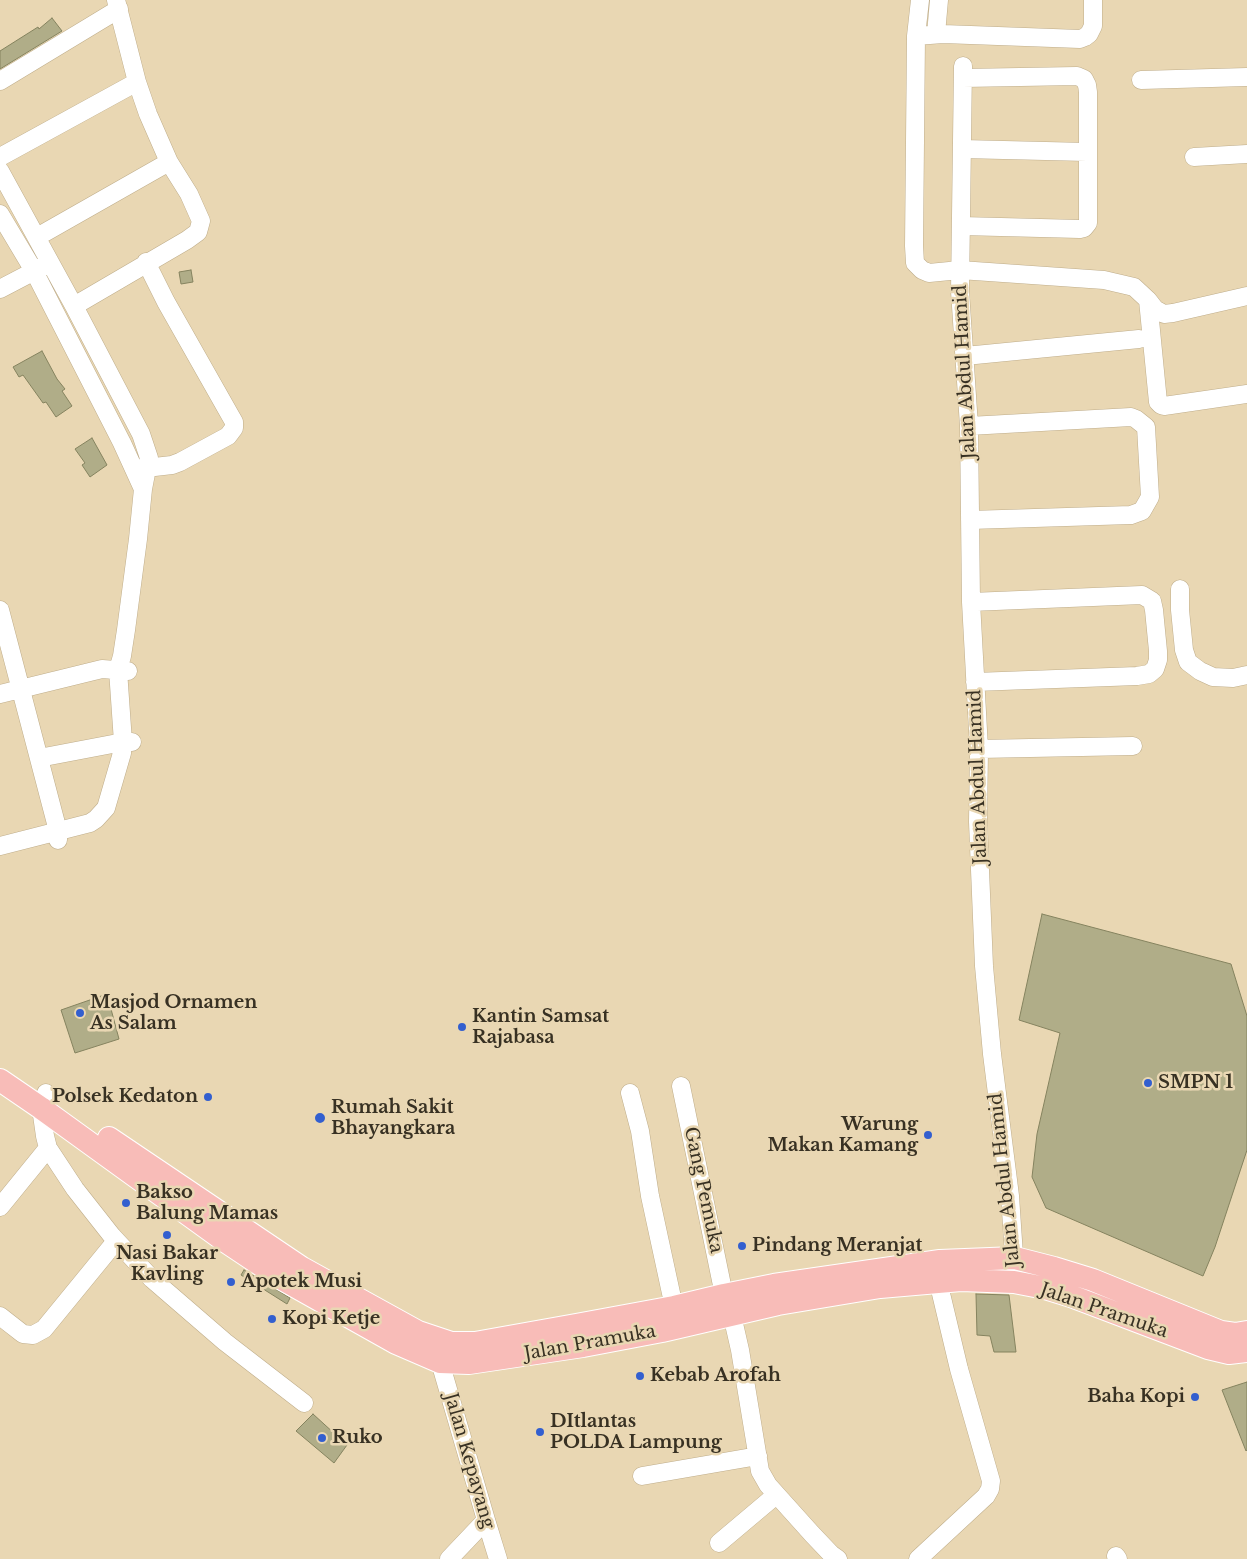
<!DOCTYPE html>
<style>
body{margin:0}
canvas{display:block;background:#e9d7b3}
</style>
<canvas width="1247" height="1559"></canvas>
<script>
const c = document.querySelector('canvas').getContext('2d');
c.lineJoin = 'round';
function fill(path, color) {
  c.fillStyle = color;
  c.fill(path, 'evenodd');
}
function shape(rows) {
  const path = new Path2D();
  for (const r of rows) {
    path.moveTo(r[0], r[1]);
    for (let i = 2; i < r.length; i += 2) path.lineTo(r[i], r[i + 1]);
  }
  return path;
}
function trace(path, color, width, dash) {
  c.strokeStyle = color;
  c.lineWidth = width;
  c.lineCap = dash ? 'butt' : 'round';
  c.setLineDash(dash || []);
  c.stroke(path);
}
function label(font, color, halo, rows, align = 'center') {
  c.font = font + ' "Libre Baskerville",serif';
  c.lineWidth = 5;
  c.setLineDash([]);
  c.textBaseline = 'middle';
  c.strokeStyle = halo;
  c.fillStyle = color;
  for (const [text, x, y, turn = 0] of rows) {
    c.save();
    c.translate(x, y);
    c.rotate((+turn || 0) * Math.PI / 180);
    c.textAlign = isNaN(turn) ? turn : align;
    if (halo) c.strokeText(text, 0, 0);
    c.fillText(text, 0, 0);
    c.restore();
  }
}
const building = shape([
 [52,18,62,31,0,69,0,51,38,27,39,29,52,18],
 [191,270,193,282,181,284,179,272,191,270],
 [42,351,57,379,65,389,62,391,72,406,56,417,46,402,43,403,23,375,19,377,13,367,42,351],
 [92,438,107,465,90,477,82,465,85,463,75,449,92,438],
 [1042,914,1231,964,1247,1016,1247,1150,1215,1247,1203,1276,1046,1208,1032,1177,1037,1134,1060,1033,1019,1020,1042,914],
 [107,994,119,1039,75,1053,61,1010,107,994],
 [244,1270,290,1298,287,1304,241,1275,244,1270],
 [976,1294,1009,1295,1016,1352,994,1352,990,1336,977,1335,976,1294],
 [1247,1382,1247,1450,1246,1451,1222,1390,1247,1382],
 [313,1414,347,1445,334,1463,296,1431,313,1414]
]);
const minor = shape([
 [920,0,916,36,914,246,915,263,922,270,929,273,960,270,1104,280,1134,287,1148,300,1155,309,1164,314,1173,313,1247,296],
 [936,34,939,0],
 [916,36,943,34,1080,39,1085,37,1089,34,1093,26,1093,0],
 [963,66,960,291,969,426,971,602,979,749,978,822,984,966,992,1054,1010,1196,1015,1270],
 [1141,80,1247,77],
 [0,81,119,9],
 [962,149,1087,152],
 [0,157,137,82],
 [1194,157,1247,154],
 [0,171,74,306,141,434,149,458,143,489,138,539,126,630,122,656,118,670,123,742,122,753,106,808,96,819,90,823,0,846],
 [0,214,34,271,122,443,143,489],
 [961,226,1080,229,1084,228,1088,223,1088,92,1087,85,1084,79,1077,76,963,78],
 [37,237,169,162],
 [0,289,44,266],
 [1148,300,1158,402,1161,405,1164,406,1247,394],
 [74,306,187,240,198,232,201,221,189,194,169,162,148,114,137,82,116,0],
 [965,356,1139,339],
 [969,426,1131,417,1136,419,1146,427,1150,497,1142,511,1131,515,970,520],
 [137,469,172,465,180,462,228,436,234,428,234,422,230,415,166,302,146,262],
 [1180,589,1180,610,1184,650,1188,662,1200,671,1213,677,1233,678,1247,675],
 [971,602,1142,595,1152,601,1154,610,1158,651,1158,660,1155,669,1149,674,1137,676,975,682],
 [0,610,58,831,58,840],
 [0,694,102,669,128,671],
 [979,749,1133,746],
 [39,758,123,742,132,742],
 [681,1086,724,1295],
 [46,1093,41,1108,45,1136,48,1148,75,1189,112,1236,152,1279,225,1342,304,1403],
 [630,1093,640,1131,650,1196,674,1307],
 [0,1207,48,1148],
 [732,1315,740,1350,760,1471,768,1485,812,1534,831,1554,838,1559],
 [0,1316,23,1334,33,1335,44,1329,116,1241],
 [440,1362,486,1520,498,1559],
 [642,1476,758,1456],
 [719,1543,776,1495],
 [1116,1556,1118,1559],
 [449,1559,486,1520],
 [918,1559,986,1496,990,1489,991,1481,959,1369,938,1281]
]);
const major = shape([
 [0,1080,41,1108,225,1241,282,1279,396,1343,440,1362,469,1363,583,1346,662,1331,778,1304,880,1287,961,1280,1014,1282,1045,1288,1071,1296,1208,1348,1229,1353,1247,1351],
 [109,1138,302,1268,418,1332,451,1343,475,1343,576,1325,674,1307,724,1295,774,1285,940,1261,1015,1258,1054,1268,1093,1280,1221,1332,1235,1334,1247,1332]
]);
const markers = [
 [80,1013,5,"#335fcf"],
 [462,1027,5,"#335fcf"],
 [1148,1083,5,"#335fcf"],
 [208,1097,5,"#335fcf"],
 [320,1118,6,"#335fcf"],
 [928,1135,5,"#335fcf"],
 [126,1203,5,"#335fcf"],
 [167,1235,5,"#335fcf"],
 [742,1246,5,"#335fcf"],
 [231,1282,5,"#335fcf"],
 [272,1319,5,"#335fcf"],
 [640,1376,5,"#335fcf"],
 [1195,1397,5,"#335fcf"],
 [540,1432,5,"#335fcf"],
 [322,1438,5,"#335fcf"]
];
const streetNames = [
 ["Jalan Abdul Hamid",965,372,-93],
 ["Jalan Abdul Hamid",978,777,-92],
 ["Jalan Abdul Hamid",1005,1180,-96],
 ["Gang Pemuka",703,1190,78],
 ["Jalan Pramuka",1104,1311,19],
 ["Jalan Pramuka",590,1343,-10],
 ["Jalan Kepayang",469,1461,74]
];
const poiNames = [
 ["Masjod Ornamen",90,1003],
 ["As Salam",90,1024],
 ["Kantin Samsat",472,1017],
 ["Rajabasa",472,1038],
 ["SMPN 1",1158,1083],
 ["Polsek Kedaton",198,1097,"right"],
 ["Rumah Sakit",331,1108],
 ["Bhayangkara",331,1129],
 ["Warung",918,1125,"right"],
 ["Makan Kamang",918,1146,"right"],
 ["Bakso",136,1193],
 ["Balung Mamas",136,1214],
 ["Pindang Meranjat",752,1246],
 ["Nasi Bakar",167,1254,"center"],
 ["Kavling",167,1275,"center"],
 ["Apotek Musi",241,1282],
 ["Kopi Ketje",282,1319],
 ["Kebab Arofah",650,1376],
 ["Baha Kopi",1185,1397,"right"],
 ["DItlantas",550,1422],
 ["POLDA Lampung",550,1443],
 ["Ruko",332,1438]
];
fill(building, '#b0ad88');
trace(building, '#85835f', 1);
trace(minor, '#bfad8a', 19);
trace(major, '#fff', 24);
trace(minor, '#fff', 18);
trace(major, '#f8bcb8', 22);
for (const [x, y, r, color] of markers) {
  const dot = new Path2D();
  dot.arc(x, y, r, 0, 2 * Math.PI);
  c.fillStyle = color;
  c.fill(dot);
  trace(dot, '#e9d7b3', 2);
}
label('18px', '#383123', '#e9d7b3', streetNames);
label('bold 18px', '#383123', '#e9d7b3', poiNames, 'left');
</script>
